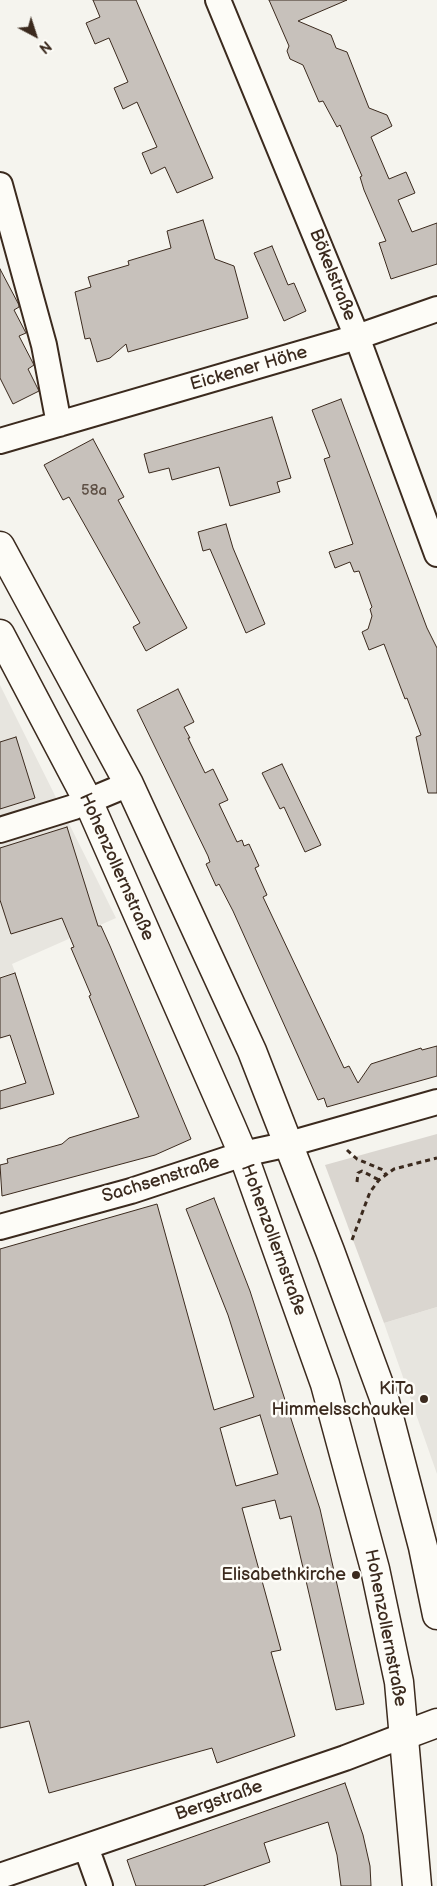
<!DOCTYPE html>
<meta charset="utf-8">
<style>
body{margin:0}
#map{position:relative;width:437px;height:1886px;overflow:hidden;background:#f5f4ee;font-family:"Balsamiq Sans",sans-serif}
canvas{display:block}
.north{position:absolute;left:10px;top:10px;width:50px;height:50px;-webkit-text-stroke:4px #fdfcf7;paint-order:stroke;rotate:140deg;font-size:14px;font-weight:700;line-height:20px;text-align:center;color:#3b2a1e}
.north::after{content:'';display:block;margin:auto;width:18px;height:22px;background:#3b2a1e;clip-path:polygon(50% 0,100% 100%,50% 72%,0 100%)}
</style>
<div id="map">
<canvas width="437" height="1886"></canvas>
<div class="north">N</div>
</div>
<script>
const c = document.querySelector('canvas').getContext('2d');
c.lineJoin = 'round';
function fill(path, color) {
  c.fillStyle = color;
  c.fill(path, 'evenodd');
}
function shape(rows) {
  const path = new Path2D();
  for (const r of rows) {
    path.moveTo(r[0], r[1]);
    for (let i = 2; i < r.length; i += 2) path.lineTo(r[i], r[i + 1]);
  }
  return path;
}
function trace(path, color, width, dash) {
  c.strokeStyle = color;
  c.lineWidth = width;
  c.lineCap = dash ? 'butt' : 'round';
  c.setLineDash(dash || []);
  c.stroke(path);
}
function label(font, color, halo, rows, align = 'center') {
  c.font = font + ' "Balsamiq Sans",sans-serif';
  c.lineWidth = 5;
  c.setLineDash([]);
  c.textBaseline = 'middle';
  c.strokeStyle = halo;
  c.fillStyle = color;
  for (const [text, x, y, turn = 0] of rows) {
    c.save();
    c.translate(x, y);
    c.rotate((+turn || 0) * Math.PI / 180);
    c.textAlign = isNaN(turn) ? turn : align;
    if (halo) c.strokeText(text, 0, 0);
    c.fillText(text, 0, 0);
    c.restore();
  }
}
const built = shape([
 [0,685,116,918,12,964,15,972,0,977],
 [437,1307,437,1474,384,1323]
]);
const green = shape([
 [437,1134,437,1307,384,1323,325,1165]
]);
const building = shape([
 [93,0,136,0,213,178,177,193,165,167,151,174,142,153,157,147,137,102,123,109,114,88,128,82,109,38,95,44,86,23,100,17,93,0],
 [269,0,347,0,298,21,331,35,336,48,347,52,369,108,387,115,392,126,371,137,389,179,406,172,415,193,398,200,412,232,437,223,437,264,391,279,379,243,386,241,364,190,360,177,362,176,340,125,337,127,323,101,319,102,303,65,290,59,287,51,289,46,269,0],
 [203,220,215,259,234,266,248,318,128,352,126,344,110,358,97,362,90,338,85,339,75,292,91,287,88,277,129,265,128,261,171,248,167,231,203,220],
 [272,246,288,285,294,283,306,311,284,321,254,253,272,246],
 [0,269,19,305,19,307,14,310,26,333,19,336,34,365,28,369,39,391,13,404,0,378,0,269],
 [341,399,427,628,437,648,437,793,428,793,416,737,421,735,407,698,405,699,384,644,369,650,362,632,368,629,372,616,370,609,372,607,359,571,354,572,350,562,335,568,329,552,353,544,324,459,330,457,312,410,341,399],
 [272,417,291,478,277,482,280,492,230,506,219,467,172,480,169,468,149,473,144,454,272,417],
 [93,439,124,497,118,500,187,628,146,651,133,627,140,623,69,497,63,500,44,465,93,439],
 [226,524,233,548,265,624,246,633,210,549,203,551,198,532,226,524],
 [178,689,194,722,184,727,190,738,188,738,205,773,213,769,228,800,219,804,237,842,242,840,244,846,249,844,259,866,255,868,267,895,263,897,344,1068,349,1066,358,1083,371,1064,421,1048,422,1050,437,1046,437,1076,327,1107,324,1098,318,1100,233,911,219,884,216,886,206,864,210,862,208,856,137,710,178,689],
 [16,737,35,798,0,809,0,742,16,737],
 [282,764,321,845,305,852,284,807,280,809,262,773,282,764],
 [67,827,98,926,101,926,110,946,191,1139,155,1155,2,1196,0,1165,8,1163,7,1159,62,1144,69,1138,139,1117,89,996,91,995,71,948,74,947,62,918,11,934,0,900,0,848,67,827],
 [15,973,54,1094,0,1109,0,1091,26,1083,10,1035,0,1038,0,978,15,973],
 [214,1198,250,1291,320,1509,364,1704,336,1710,291,1516,280,1519,275,1500,242,1508,281,1650,271,1652,295,1736,217,1763,212,1748,49,1793,29,1721,0,1728,0,1249,157,1204,214,1410,254,1397,228,1315,186,1209,214,1198],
 [260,1415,278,1474,236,1486,220,1428,260,1415],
 [345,1783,363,1835,370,1866,371,1886,341,1886,337,1855,328,1822,264,1843,270,1862,203,1886,136,1886,127,1860,345,1783]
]);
const path = shape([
 [347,1150,357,1159,383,1170,386,1175],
 [357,1182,358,1173,362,1171,379,1180],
 [352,1240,370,1192,379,1180,394,1169,437,1158]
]);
const minor = shape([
 [218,0,357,337,437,554],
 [0,185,44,345,59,424],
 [0,441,357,337,437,309],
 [0,830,74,807,129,784],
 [0,1227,131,1191,243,1154,289,1144,437,1102],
 [86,1847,100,1886],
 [0,1876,345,1758,405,1735]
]);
const secondary = shape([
 [405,1735,437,1723]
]);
const primary = shape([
 [0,546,129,784,252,1051,330,1251,384,1398,423,1547,437,1615],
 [0,634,88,801,231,1126,243,1154,325,1384,375,1569,399,1682,417,1886]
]);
const markers = [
 [424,1399,5,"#3b2a1e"],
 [356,1575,5,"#3b2a1e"]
];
const numberNames = [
 ["58a",94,491]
];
const streetNames = [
 ["Bökelstraße",332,275,68],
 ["Eickener Höhe",249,369,-16],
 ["Hohenzollernstraße",116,867,66],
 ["Sachsenstraße",161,1180,-17],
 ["Hohenzollernstraße",273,1240,70],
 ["Hohenzollernstraße",385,1628,79],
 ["Bergstraße",219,1801,-19]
];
const poiNames = [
 ["KiTa",414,1389],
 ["Himmelsschaukel",414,1410],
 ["Elisabethkirche",346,1575]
];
fill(built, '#e7e5df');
fill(green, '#dad6d0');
fill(building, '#c7c1bb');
trace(building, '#3b2a1e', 1);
trace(minor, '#3b2a1e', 28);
trace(secondary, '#3b2a1e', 31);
trace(primary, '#3b2a1e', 31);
trace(path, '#3b2a1e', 3, [5, 4]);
trace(minor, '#fdfcf7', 24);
trace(secondary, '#fdfcf7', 28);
trace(primary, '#fdfcf7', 28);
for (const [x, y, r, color] of markers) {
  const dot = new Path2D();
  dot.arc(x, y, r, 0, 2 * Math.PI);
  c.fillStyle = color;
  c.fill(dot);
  trace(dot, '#fdfcf7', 2);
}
label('15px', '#5e5045', null, numberNames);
label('18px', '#3b2a1e', '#fdfcf7', streetNames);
label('18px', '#3b2a1e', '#fdfcf7', poiNames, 'right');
</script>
